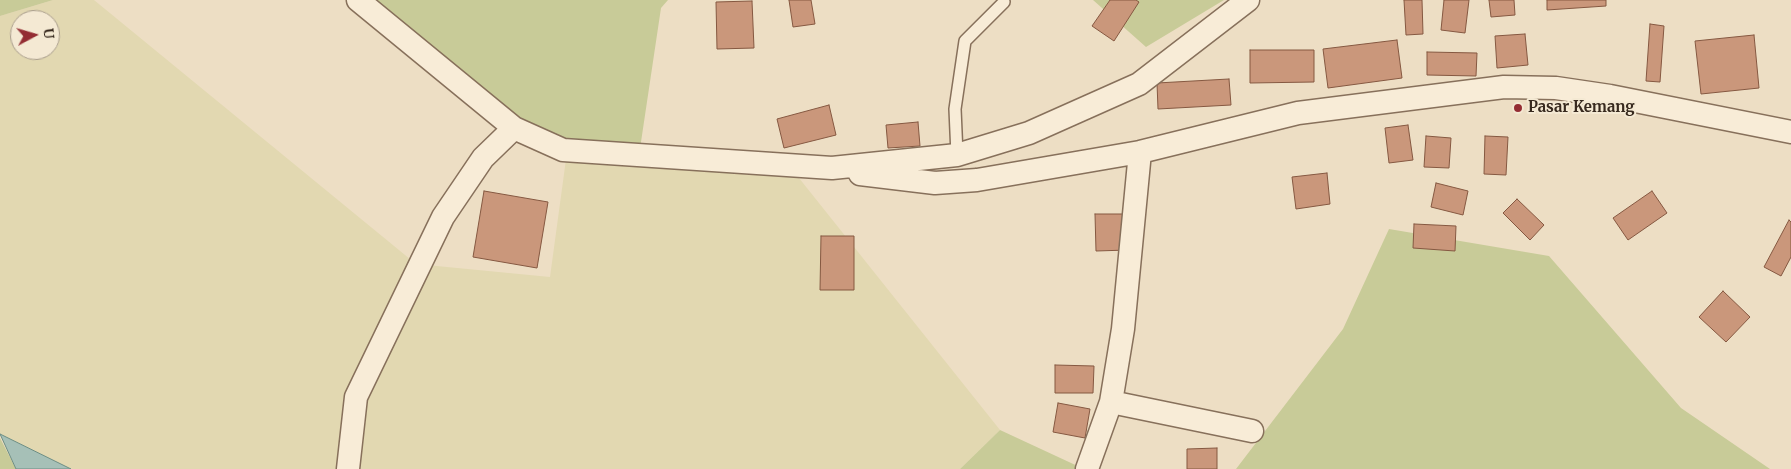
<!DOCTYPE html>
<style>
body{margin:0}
#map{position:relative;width:1791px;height:469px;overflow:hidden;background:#eddec4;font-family:Merriweather,serif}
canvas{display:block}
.north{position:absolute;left:10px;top:10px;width:50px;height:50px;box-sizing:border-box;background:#f4e9d3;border:1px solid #a89c8b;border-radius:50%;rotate:84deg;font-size:14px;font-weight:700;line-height:20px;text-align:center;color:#37291e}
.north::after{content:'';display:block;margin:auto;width:18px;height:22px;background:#942d33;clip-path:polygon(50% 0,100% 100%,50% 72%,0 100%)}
</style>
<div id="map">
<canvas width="1791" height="469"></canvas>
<div class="north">U</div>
</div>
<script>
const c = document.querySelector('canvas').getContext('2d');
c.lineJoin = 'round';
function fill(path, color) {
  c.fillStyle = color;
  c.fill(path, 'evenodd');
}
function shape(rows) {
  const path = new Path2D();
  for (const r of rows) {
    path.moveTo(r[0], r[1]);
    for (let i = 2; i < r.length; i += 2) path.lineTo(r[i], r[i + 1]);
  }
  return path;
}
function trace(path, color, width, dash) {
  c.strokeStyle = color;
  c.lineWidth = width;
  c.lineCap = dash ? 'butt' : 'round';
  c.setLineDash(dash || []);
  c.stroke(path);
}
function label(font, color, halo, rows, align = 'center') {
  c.font = font + ' Merriweather,serif';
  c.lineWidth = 4;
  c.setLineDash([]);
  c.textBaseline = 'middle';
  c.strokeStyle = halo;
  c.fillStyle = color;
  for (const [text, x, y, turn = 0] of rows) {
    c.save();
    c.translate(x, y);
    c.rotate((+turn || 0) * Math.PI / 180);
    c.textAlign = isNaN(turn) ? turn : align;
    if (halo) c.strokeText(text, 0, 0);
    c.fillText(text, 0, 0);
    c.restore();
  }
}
const farmland = shape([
 [53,0,94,0,416,264,550,277,567,152,795,173,1000,430,960,469,71,469,0,434,0,16],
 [20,20,50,20,50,50,20,50]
]);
const green = shape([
 [0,0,53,0,0,16],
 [358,0,668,0,661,8,638,162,567,152],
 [1093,0,1224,0,1146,47],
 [1389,229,1549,256,1681,408,1770,469,1236,469,1343,329],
 [1000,430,1084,469,960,469],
 [0,438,16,469,0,469]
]);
const water = shape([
 [0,434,71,469,16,469,0,434]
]);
const building = shape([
 [789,0,811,0,815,24,793,27,789,0],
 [1110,0,1136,0,1139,2,1114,41,1092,26,1110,0],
 [1404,0,1422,0,1423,34,1406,35,1404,0],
 [1444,0,1469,0,1465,33,1441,30,1444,0],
 [1489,0,1514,0,1515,15,1491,17,1489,0],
 [1547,0,1606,0,1606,6,1547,10,1547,0],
 [752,1,754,48,717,49,716,2,752,1],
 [1650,24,1664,26,1660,82,1646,81,1650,24],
 [1525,34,1528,65,1497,68,1495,36,1525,34],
 [1754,35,1759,88,1701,94,1695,41,1754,35],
 [1397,40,1402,78,1328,88,1323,49,1397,40],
 [1250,50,1314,50,1314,82,1250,83,1250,50],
 [1427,52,1477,53,1476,76,1427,75,1427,52],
 [1229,79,1231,105,1158,109,1157,83,1229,79],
 [829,105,836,135,784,148,777,119,829,105],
 [918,122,920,146,888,148,886,125,918,122],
 [1408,125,1413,160,1389,163,1385,128,1408,125],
 [1426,136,1451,138,1449,168,1424,167,1426,136],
 [1485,136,1508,137,1506,175,1484,174,1485,136],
 [1327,173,1330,204,1296,209,1292,177,1327,173],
 [1436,183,1468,191,1463,215,1431,207,1436,183],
 [484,191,548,202,537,268,473,257,484,191],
 [1652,191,1667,213,1628,240,1613,218,1652,191],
 [1517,199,1544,225,1530,240,1503,213,1517,199],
 [1095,214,1127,214,1128,250,1096,251,1095,214],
 [1789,220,1791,222,1791,257,1781,276,1764,267,1789,220],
 [1414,224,1456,226,1455,251,1413,248,1414,224],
 [821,236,854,236,854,290,820,290,821,236],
 [1723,291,1750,317,1726,342,1699,317,1723,291],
 [1055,365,1094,366,1093,393,1055,393,1055,365],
 [1058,403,1090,409,1085,438,1053,432,1058,403],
 [1217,448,1217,469,1187,469,1187,449,1217,448]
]);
const lane = shape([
 [957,155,955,109,965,41,1004,2]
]);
const street = shape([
 [358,0,514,128,563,150,832,168,957,155,1029,133,1139,84,1248,0],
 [860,174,935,183,977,180,1140,152,1298,113,1504,87,1556,88,1610,96,1791,132],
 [1111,402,1252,431],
 [348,469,356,397,443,217,483,158,514,128],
 [1087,469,1111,402,1123,329,1140,152]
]);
const markers = [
 [1518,108,5,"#942d33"]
];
const poiNames = [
 ["Pasar Kemang",1528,108]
];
fill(farmland, '#e2d8b1');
fill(green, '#c8cb98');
fill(water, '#a6c0b7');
trace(water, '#6d8e84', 1);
fill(building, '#ca977b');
trace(building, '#855841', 1);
trace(lane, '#87705b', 14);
trace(street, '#87705b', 25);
trace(lane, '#f8ecd7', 11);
trace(street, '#f8ecd7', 22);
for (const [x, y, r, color] of markers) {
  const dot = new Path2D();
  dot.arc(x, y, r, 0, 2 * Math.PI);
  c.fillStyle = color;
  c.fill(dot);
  trace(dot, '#f4e9d3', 2);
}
label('bold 15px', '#37291e', '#f4e9d3', poiNames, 'left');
</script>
